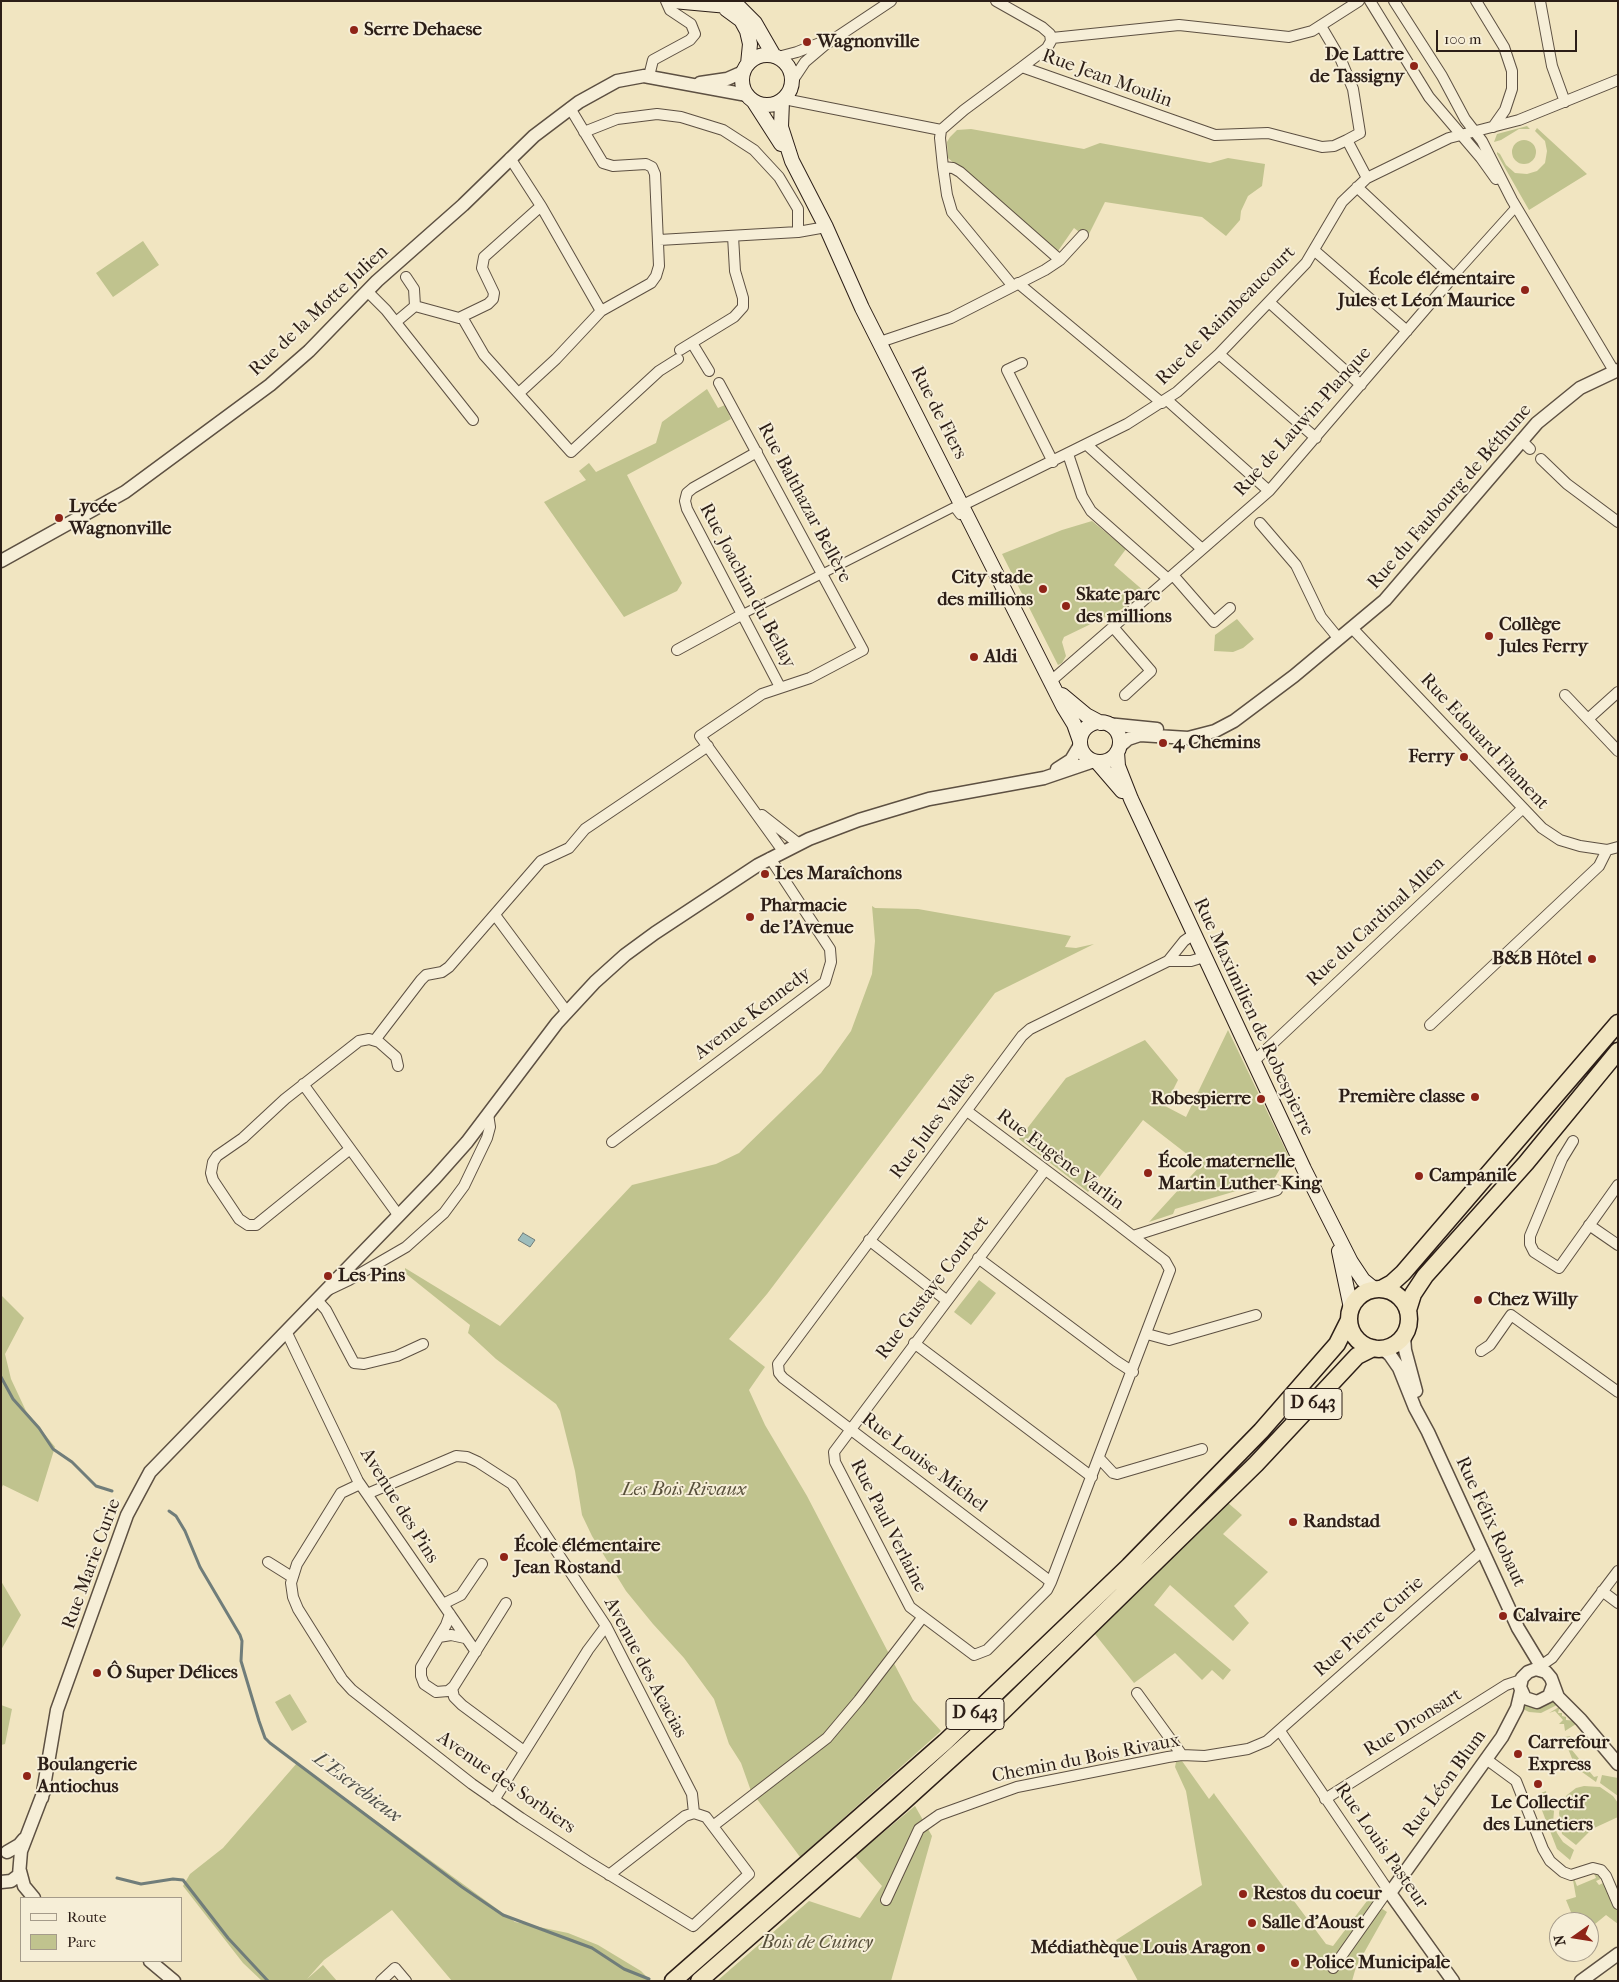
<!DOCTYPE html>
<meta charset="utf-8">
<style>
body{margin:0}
#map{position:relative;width:1619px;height:1982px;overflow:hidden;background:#f1e5c1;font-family:"IM FELL French Canon",serif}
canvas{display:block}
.frame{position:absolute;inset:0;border:2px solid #2c1e17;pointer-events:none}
.legend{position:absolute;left:20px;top:1897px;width:162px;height:65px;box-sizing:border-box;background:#f6eed7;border:1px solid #a59b8a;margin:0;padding:6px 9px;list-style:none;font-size:15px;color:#2c1e17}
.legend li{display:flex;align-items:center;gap:10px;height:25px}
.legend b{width:25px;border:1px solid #a59b8a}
.north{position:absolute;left:1549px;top:1912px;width:50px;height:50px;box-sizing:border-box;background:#f6eed7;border:1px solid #a59b8a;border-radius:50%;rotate:257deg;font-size:14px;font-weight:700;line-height:20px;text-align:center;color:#2c1e17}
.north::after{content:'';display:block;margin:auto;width:18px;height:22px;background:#8f2418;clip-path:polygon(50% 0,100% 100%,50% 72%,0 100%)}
.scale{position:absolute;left:1436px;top:30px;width:141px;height:22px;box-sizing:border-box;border:2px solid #2c1e17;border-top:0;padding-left:6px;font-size:15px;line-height:18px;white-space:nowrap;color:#2c1e17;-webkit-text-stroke:4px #f6eed7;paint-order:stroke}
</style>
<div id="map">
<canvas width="1619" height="1982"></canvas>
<div class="frame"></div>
<ul class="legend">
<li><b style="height:6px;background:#f6eed7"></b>Route</li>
<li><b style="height:14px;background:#c0c38e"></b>Parc</li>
</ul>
<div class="north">N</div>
<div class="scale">100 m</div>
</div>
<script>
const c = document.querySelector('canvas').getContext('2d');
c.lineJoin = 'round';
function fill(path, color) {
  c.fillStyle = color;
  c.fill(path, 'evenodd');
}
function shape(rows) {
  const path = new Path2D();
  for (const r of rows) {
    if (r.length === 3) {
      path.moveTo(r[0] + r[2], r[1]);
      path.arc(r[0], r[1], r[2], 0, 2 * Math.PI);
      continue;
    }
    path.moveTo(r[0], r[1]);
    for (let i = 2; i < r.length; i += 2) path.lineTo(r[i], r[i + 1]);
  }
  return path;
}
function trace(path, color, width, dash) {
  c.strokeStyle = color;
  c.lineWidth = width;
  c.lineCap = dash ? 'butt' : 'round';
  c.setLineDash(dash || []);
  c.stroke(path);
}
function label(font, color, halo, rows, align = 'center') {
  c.font = font + ' "IM FELL French Canon",serif';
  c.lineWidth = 4;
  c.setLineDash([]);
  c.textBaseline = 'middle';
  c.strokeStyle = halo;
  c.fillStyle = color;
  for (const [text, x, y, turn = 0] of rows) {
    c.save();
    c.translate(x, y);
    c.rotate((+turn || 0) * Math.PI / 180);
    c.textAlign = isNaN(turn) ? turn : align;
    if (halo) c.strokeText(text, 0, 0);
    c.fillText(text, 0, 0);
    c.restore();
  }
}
const green = shape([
 [1527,126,1530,129,1519,129,1501,140,1494,142,1497,134],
 [1537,128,1587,174,1529,210,1497,154,1497,152,1500,154,1506,165,1515,173,1527,174,1537,171,1545,163,1547,151,1545,141,1535,131],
 [971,129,1084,149,1100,143,1210,163,1228,158,1265,164,1262,186,1248,196,1241,211,1240,220,1226,236,1202,217,1105,202,1087,238,1074,228,1058,251,948,158,947,142,950,137,957,130],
 [1524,152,12],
 [143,241,159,265,113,297,96,273],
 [707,389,718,408,725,405,731,419,627,475,682,583,677,591,624,617,544,502,586,480,579,471,589,463,596,472,656,443,662,422],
 [1092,521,1126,549,1114,565,1145,592,1128,606,1064,637,1062,642,1066,656,1062,663,1058,665,1002,554,1062,530],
 [1237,619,1254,639,1243,648,1233,652,1214,651,1215,635],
 [872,906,875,908,918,909,1071,936,1065,947,1076,948,1094,944,995,993,767,1294,729,1339,765,1367,749,1390,765,1425,807,1496,913,1700,941,1731,800,1857,751,1791,741,1763,729,1744,714,1699,684,1658,653,1624,626,1591,592,1536,582,1515,575,1471,560,1411,556,1404,496,1359,468,1333,470,1325,405,1273,405,1268,500,1326,632,1185,716,1164,739,1153,821,1073,851,1031,872,974,875,941],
 [1228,1030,1288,1155,1274,1179,1270,1181,1175,1209,1173,1214,1149,1222,1201,1165,1143,1120,1088,1192,1019,1139,1066,1078,1145,1040,1178,1080,1165,1106,1186,1117],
 [979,1280,996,1293,971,1325,954,1312],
 [1,1295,24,1318,5,1354,11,1379,26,1411,55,1447,38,1502,3,1485,1,1489],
 [1227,1502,1242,1515,1223,1534,1268,1572,1234,1606,1249,1623,1233,1641,1170,1585,1154,1605,1231,1670,1223,1680,1212,1670,1202,1680,1175,1653,1134,1683,1094,1633],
 [1,1581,21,1615,1,1650],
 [290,1694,307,1722,292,1731,275,1702],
 [1554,1700,1557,1705,1541,1713,1529,1712,1521,1708,1524,1704,1541,1707],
 [1,1705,12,1709,5,1744,1,1745],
 [1559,1707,1565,1709,1559,1709,1558,1713,1562,1713,1562,1716,1566,1717,1566,1720,1577,1721,1576,1724,1565,1731,1564,1724,1559,1724,1563,1720,1555,1711,1549,1713],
 [1570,1736,1572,1739,1567,1744,1594,1777,1598,1776,1596,1782,1582,1772,1573,1761,1565,1741,1565,1737],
 [1182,1761,1209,1799,1214,1793,1215,1795,1326,1944,1333,1946,1376,1889,1379,1897,1375,1904,1387,1912,1356,1967,1352,1981,1138,1981,1116,1940,1202,1885,1186,1791,1175,1767,1176,1762],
 [297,1763,515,1922,568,1933,598,1945,641,1971,651,1981,452,1981,392,1910,324,1960,307,1979,323,1965,337,1981,262,1981,243,1963,183,1886,190,1874,223,1848],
 [1602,1775,1618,1778,1618,1796,1600,1783],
 [1584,1786,1600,1787,1613,1796,1618,1803,1618,1817,1592,1829,1576,1845,1562,1834,1559,1813,1561,1804,1567,1795,1576,1788],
 [1546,1791,1548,1803,1554,1811,1553,1823,1557,1833,1563,1842,1574,1850,1570,1860,1557,1849,1536,1795],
 [915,1806,932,1836,891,1981,717,1981,809,1901,860,1918,882,1886,855,1856],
 [1593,1871,1605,1877,1596,1881,1599,1885,1603,1883,1607,1885,1618,1913,1618,1924,1606,1915,1595,1924,1596,1927,1589,1929,1589,1922,1575,1922,1566,1900,1576,1897,1573,1880,1574,1878,1577,1886,1596,1878]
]);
const water = shape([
 [523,1233,535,1240,530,1247,518,1240,523,1233]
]);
const stream = shape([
 [1,1377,13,1399,39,1428,53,1449,72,1462,96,1486,112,1491],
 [169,1511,176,1516,185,1531,200,1567,240,1635,242,1641,241,1661,259,1721,265,1738,270,1743,462,1887,503,1915,592,1948,624,1969,649,1979],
 [117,1878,141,1884,173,1879,183,1880,228,1938,268,1981]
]);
const pedestrian = shape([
 [1453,277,1516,207],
 [743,614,954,507,960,515,962,514]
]);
const minor = shape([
 [996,1,1042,27,1050,34,1051,41,1047,48,1022,67],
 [1370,1,1429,97,1481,158,1496,179],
 [1394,1,1442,76,1465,119,1482,141,1512,200,1614,371],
 [1476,1,1504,47,1512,71,1512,89,1505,110,1493,127],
 [1540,1,1552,66,1565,102],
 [1321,26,1341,60,1353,89,1360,133,1347,140,1367,178],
 [1052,38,1179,25,1289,37,1312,31,1359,1],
 [778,57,797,52,825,41],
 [649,76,653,60,690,40,695,34,691,24,670,10,666,1],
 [793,80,805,62,825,45,891,1],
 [784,99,941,130],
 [941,130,964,110,1022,67,1215,135,1268,133,1322,147,1334,146,1347,140],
 [941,130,940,138,943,167,947,195,952,212,1012,285],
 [584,132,617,119,657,114,681,117,723,130,754,150,779,177,798,209,798,232],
 [510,158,541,206,601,311],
 [943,167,953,168,960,172,1060,260],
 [659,240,798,232,826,227],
 [1315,251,1407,331],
 [1018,283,1162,403],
 [367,291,386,310,473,420],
 [1269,302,1361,385],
 [415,306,459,318,488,304,493,299,494,293,482,268,484,257,541,206],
 [462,317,484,355,571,452,659,371,678,359],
 [396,322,415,306,414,289,406,277],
 [880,342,951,318,1045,270,1060,260,1083,235],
 [692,343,709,371],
 [680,350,734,317,743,307,743,298,735,271,733,236],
 [1219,354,1316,438],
 [1022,363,1007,370,1053,462],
 [719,383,863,650,810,678,762,694,700,736,783,851],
 [519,393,556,359,601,311,651,283,656,276,659,266,655,174,652,167,646,164,613,166,603,163,570,108],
 [1167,400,1269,491],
 [1521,440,1530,449],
 [1087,445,1202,549],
 [757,452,693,488,687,493,685,501,687,509,780,687],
 [1068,454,1082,496,1091,511,1168,579],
 [1541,459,1567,484,1618,522],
 [963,505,1127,424,1177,392,1219,354,1306,263,1342,202,1367,178,1449,138,1519,120,1618,80],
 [1260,523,1296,565,1321,617,1339,639],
 [1173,575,1214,622,1230,608],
 [1113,627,1151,671,1125,695],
 [1352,628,1542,828,1560,840,1580,846,1607,850,1618,847],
 [677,650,743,614],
 [1051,681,1269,491,1453,277,1357,187],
 [1565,695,1618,751],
 [1588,719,1618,692],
 [762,815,799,844],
 [495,915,567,1012],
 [1168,961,1191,961,1204,957],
 [1430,1025,1599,866,1607,850],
 [375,1040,421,980,426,975,442,972,449,967,541,861,569,848,585,829,708,746],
 [1253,1062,1523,808],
 [303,1084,399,1216],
 [967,1111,1095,1207,1165,1261,1170,1270,1051,1582,1047,1590,987,1650,974,1655,910,1607,835,1462,834,1452,1045,1170],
 [1573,1141,1562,1159,1530,1236,1530,1244,1534,1252,1559,1268,1618,1185],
 [612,1142,825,982,831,962,830,949,770,858],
 [350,1149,256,1225,248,1225,239,1219,213,1180,211,1173,213,1162,217,1156,243,1138,285,1099,359,1041,369,1039,379,1042,396,1057,398,1066],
 [1589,1225,1618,1245],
 [1133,1236,1277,1190],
 [869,1240,946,1300],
 [978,1258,1116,1361,1133,1372],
 [328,1290,349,1280,406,1247,444,1213,464,1186,487,1138,490,1127,488,1114],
 [317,1300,326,1310,354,1363,364,1364,397,1356,423,1344],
 [286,1331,358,1481,476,1652],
 [1147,1334,1169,1340,1256,1315],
 [914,1343,1092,1477],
 [1481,1351,1490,1345,1511,1315,1618,1392],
 [1099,1458,1113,1473,1117,1474,1202,1449],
 [360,1484,341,1493,297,1564,291,1583,293,1597,298,1609,342,1679,352,1690,472,1784,521,1818,587,1861,693,1926,749,1874,706,1817,694,1813],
 [367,1494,456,1456,467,1457,478,1462,512,1484,606,1626,692,1794,694,1813],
 [268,1562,292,1577],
 [1051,1582,783,1378,779,1373,778,1364,1022,1036,1030,1029,1168,961,1184,941,1194,934],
 [1602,1591,1618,1603],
 [443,1604,461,1595,482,1564],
 [450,1614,446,1625,421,1667,421,1676,424,1684,436,1692,448,1691,454,1686,506,1603],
 [439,1637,451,1635,465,1638],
 [1536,1669,1552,1658,1618,1571],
 [452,1688,454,1697,462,1705,524,1751],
 [1137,1693,1182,1755],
 [1280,1731,1390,1893],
 [1486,1759,1516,1781,1543,1849,1550,1861,1563,1872,1571,1875,1593,1868,1601,1870,1606,1876,1618,1904],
 [1325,1799,1506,1685,1521,1680],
 [494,1800,588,1650,606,1626],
 [713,1826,827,1738,859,1700,922,1618],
 [609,1875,685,1816,694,1813],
 [886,1900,919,1829,939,1815,1017,1787,1168,1757,1182,1755,1205,1756,1248,1749,1267,1741,1483,1550],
 [1333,1968,1388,1890],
 [381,1981,395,1968,406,1981]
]);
const tertiary = shape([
 [700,83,727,79,743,72],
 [1,561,125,492,270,385,309,351,377,281,463,205,534,136,579,102,617,81,644,76,747,95],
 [1107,724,1157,729],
 [1119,747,1128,739,1140,735,1188,738,1215,731,1234,721,1294,676,1385,600,1537,423,1580,388,1618,370],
 [1057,769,1071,760,1080,745],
 [1404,1336,1405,1350,1416,1391],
 [1383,1349,1390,1355,1399,1368,1415,1408,1428,1432,1518,1628,1544,1671],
 [1553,1685,1549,1696,1537,1702,1525,1698,1520,1687,1522,1678,1528,1672,1536,1669,1546,1672,1551,1678,1558,1697,1581,1720,1618,1764],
 [42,1798,57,1710,127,1515,150,1472,435,1178,467,1142,557,1023,595,982,625,955,655,933,758,865,809,839,859,820,929,799,1044,778,1094,761],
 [7,1852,19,1845,24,1839],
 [20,1871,24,1886,34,1898],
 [1,1882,11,1881,19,1875,21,1851,44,1791],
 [150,1961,174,1981],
 [1453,1981,1390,1893,1502,1737,1517,1708,1521,1691],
 [1581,1981,1618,1954]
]);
const secondary = shape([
 [673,1,739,7,755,23,774,56],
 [726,9,741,20,747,31,750,44,748,64],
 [767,80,25],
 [782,101,781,127,792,161,826,227,862,308,1063,706,1074,724,1080,741],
 [754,102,781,144],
 [1062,695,1086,715,1101,723],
 [1100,742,20],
 [1117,752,1118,766,1131,799,1304,1169,1351,1262,1363,1280,1374,1289],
 [1097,762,1122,791],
 [1339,1251,1351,1308]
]);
const trunk = shape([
 [1379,1319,30],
 [1381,1289,1392,1283,1403,1273,1618,1023],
 [1408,1310,1413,1294,1425,1276,1526,1163,1618,1051],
 [673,1981,945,1742,1129,1566,1261,1431,1337,1344,1349,1320],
 [699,1981,901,1804,997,1717,1256,1464,1357,1356,1373,1348]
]);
const markers = [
 [354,30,5,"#8f2418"],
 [807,42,5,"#8f2418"],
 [1414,66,5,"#8f2418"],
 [1525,290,5,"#8f2418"],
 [59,518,5,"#8f2418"],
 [1043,589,5,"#8f2418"],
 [1066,606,5,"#8f2418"],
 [1489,636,5,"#8f2418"],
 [974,657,5,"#8f2418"],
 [1163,743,5,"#8f2418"],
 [1464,757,5,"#8f2418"],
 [765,874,5,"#8f2418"],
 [750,917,5,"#8f2418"],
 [1592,959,5,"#8f2418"],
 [1475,1097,5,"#8f2418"],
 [1261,1099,5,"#8f2418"],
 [1148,1173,5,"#8f2418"],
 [1419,1176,5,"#8f2418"],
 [328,1276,5,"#8f2418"],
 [1478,1300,5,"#8f2418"],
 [1293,1522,5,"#8f2418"],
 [504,1557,5,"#8f2418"],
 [1503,1616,5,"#8f2418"],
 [97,1673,5,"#8f2418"],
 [1518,1754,5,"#8f2418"],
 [27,1776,5,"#8f2418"],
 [1538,1784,5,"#8f2418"],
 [1243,1894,5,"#8f2418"],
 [1252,1923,5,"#8f2418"],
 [1261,1948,5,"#8f2418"],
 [1295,1963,5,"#8f2418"]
];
const shields = [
 [1313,1404,58],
 [975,1714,58]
];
const shieldNames = [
 ["D 643",1313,1404],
 ["D 643",975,1714]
];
const poiNames = [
 ["Serre Dehaese",364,30],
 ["Wagnonville",817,42],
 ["De Lattre",1404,55,"right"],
 ["de Tassigny",1404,77,"right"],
 ["École élémentaire",1515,279,"right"],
 ["Jules et Léon Maurice",1515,301,"right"],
 ["Lycée",69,507],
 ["Wagnonville",69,529],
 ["City stade",1033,578,"right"],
 ["des millions",1033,600,"right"],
 ["Skate parc",1076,595],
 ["des millions",1076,617],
 ["Collège",1499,625],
 ["Jules Ferry",1499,647],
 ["Aldi",984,657],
 ["4 Chemins",1173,743],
 ["Ferry",1454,757,"right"],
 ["Les Maraîchons",775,874],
 ["Pharmacie",760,906],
 ["de l'Avenue",760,928],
 ["B&B Hôtel",1582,959,"right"],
 ["Première classe",1465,1097,"right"],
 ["Robespierre",1251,1099,"right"],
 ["École maternelle",1158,1162],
 ["Martin Luther King",1158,1184],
 ["Campanile",1429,1176],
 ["Les Pins",338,1276],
 ["Chez Willy",1488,1300],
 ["Randstad",1303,1522],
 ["École élémentaire",514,1546],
 ["Jean Rostand",514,1568],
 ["Calvaire",1513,1616],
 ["Ô Super Délices",107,1673],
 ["Carrefour",1528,1743],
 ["Express",1528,1765],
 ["Boulangerie",37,1765],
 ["Antiochus",37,1787],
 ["Le Collectif",1538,1803,"center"],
 ["des Lunetiers",1538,1825,"center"],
 ["Restos du coeur",1253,1894],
 ["Salle d'Aoust",1262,1923],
 ["Médiathèque Louis Aragon",1251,1948,"right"],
 ["Police Municipale",1305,1963]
];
const streetNames = [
 ["Rue Jean Moulin",1107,79,20],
 ["Rue de la Motte Julien",319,311,-43],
 ["Rue de Raimbeaucourt",1226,316,-45],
 ["Rue de Flers",938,413,63],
 ["Rue de Lauwin-Planque",1303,422,-48],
 ["Rue du Faubourg de Béthune",1450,497,-49],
 ["Rue Balthazar Bellère",804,503,62],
 ["Rue Joachim du Bellay",747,586,62],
 ["Rue Edouard Flament",1484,742,47],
 ["Rue du Cardinal Allen",1376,922,-43],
 ["Avenue Kennedy",753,1014,-37],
 ["Rue Maximilien de Robespierre",1253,1017,65],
 ["Rue Jules Vallès",933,1126,-53],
 ["Rue Eugène Varlin",1060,1160,37],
 ["Rue Gustave Courbet",933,1288,-53],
 ["Rue Louise Michel",924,1463,37],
 ["Avenue des Pins",399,1506,58],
 ["Rue Félix Robaut",1490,1522,65],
 ["Rue Paul Verlaine",888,1526,63],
 ["Rue Marie Curie",92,1564,-70],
 ["Rue Pierre Curie",1369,1627,-42],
 ["Avenue des Acacias",645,1668,62],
 ["Rue Dronsart",1413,1723,-32],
 ["Chemin du Bois Rivaux",1086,1759,-11],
 ["Avenue des Sorbiers",506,1783,35],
 ["Rue Léon Blum",1445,1784,-54],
 ["Rue Louis Pasteur",1381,1846,55]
];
const parkNames = [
 ["Les Bois Rivaux",684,1490],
 ["Bois de Cuincy",817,1943]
];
const waterNames = [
 ["L'Escrebieux",357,1788,37]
];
fill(green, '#c0c38e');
fill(water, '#9ebdbc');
trace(water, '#707d7a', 1);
trace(stream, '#707d7a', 3);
trace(pedestrian, '#5d5042', 10);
trace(minor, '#5d5042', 12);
trace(tertiary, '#5d5042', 15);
trace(secondary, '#2c1e17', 16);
trace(trunk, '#2c1e17', 19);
trace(pedestrian, '#f6eed7', 8);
trace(minor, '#f6eed7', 10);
trace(tertiary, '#f6eed7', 12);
trace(secondary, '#f6eed7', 14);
trace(trunk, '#f1e5c1', 16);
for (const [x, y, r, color] of markers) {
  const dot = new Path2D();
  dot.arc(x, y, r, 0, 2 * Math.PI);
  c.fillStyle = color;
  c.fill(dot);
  trace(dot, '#f6eed7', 2);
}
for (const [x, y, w] of shields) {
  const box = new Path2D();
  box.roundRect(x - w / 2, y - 15.5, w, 31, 4);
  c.fillStyle = '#f6eed7';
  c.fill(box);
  trace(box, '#2c1e17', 1);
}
label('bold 18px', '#2c1e17', null, shieldNames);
label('bold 19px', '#2c1e17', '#f6eed7', poiNames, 'left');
label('19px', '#2c1e17', '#f6eed7', streetNames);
label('italic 19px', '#58503b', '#f6eed7', parkNames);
label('italic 20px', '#4e4e49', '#f6eed7', waterNames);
</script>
